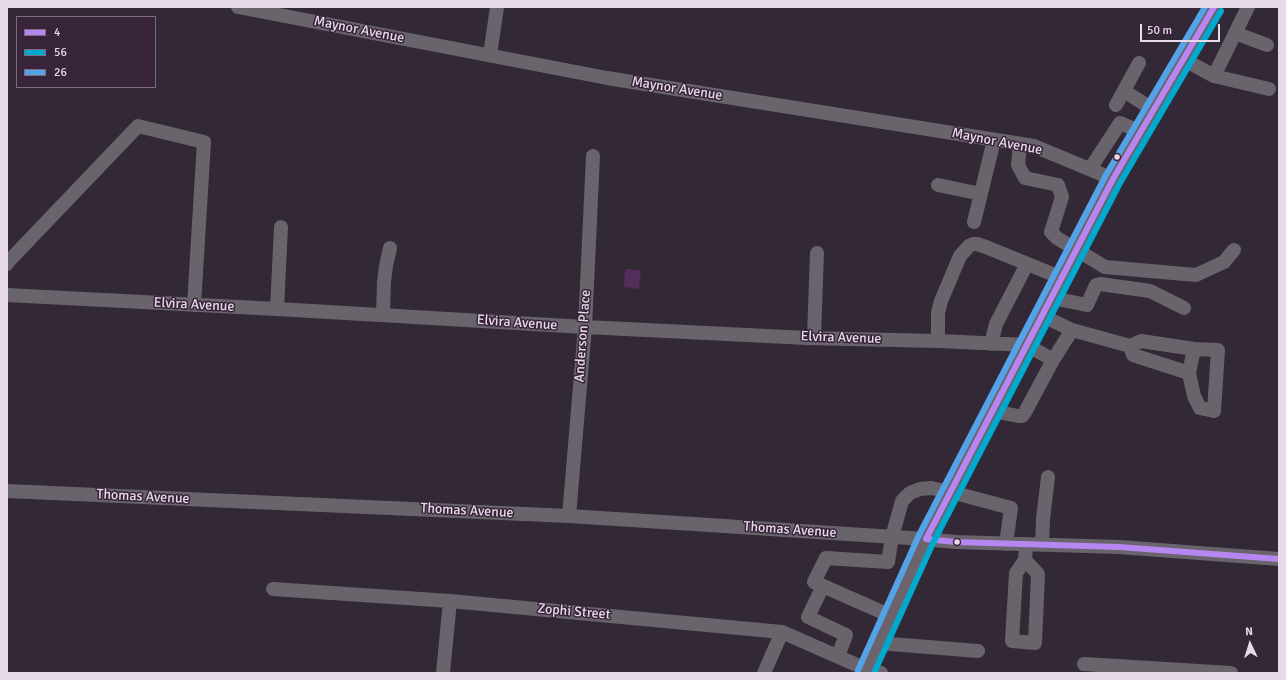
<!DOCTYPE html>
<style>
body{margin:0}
#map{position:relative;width:1286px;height:680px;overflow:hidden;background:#332835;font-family:Signika,sans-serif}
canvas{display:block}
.frame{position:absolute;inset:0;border:8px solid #e6d9e8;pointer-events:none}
.legend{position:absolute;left:16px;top:16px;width:140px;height:72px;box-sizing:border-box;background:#37233a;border:1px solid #7d6c80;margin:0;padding:5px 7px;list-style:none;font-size:12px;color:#e6d9e8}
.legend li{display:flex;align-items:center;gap:8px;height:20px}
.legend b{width:20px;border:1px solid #7d6c80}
.north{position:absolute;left:1230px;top:624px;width:40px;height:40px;-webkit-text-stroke:3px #37233a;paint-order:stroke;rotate:356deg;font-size:11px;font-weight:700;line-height:16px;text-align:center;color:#e6d9e8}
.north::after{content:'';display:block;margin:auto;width:14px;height:18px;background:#e6d9e8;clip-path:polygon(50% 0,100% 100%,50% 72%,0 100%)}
.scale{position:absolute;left:1140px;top:24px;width:80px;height:18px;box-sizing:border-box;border:2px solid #e6d9e8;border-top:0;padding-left:5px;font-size:12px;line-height:14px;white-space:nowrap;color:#e6d9e8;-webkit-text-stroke:3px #37233a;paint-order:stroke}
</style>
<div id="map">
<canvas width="1286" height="680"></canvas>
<div class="frame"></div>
<ul class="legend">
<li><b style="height:5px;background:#b686f1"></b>4</li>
<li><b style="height:5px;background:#00a9ce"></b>56</li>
<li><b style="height:5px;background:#53a3e8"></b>26</li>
</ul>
<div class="north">N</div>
<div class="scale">50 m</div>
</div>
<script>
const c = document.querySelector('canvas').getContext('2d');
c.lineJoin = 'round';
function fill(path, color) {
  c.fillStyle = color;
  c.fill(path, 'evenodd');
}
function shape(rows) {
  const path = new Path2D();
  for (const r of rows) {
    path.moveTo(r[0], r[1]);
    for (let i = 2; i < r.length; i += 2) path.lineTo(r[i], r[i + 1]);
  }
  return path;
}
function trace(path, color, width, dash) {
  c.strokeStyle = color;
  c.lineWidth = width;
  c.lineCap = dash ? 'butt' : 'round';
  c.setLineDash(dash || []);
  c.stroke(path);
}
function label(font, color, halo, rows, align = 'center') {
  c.font = font + ' Signika,sans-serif';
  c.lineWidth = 3;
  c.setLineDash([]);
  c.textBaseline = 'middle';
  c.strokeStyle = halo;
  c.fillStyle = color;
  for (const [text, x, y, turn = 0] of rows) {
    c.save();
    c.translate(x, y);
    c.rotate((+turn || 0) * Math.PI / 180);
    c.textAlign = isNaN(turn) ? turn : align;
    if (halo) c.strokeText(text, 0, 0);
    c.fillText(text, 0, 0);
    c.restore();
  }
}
const green = shape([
 [625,269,641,270,639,289,624,287]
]);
const minor = shape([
 [238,7,607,78,1034,146,1113,179],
 [1235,33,1267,45],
 [490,55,497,7],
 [1183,59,1214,76,1248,7],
 [1214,76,1269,89],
 [1124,91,1154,110],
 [1116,105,1139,63],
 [1020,144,1018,165,1025,178,1058,185,1062,197,1051,232,1057,238,1105,267,1196,275,1224,262,1234,250],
 [1090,169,1120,123,1141,132],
 [938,185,981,194],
 [974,222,994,140],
 [7,264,8,262,138,126,204,142,194,305],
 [7,295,277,309,585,327,807,338,938,341,1027,345,1053,360],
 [1052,298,1087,305,1096,285,1100,284,1150,291,1184,308],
 [277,309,281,227],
 [383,315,384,282,386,266,390,248],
 [1043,316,1072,330,1130,346,1141,341,1194,349,1189,373,1194,396,1200,408,1214,411,1218,350,1194,349],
 [814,337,817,253],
 [938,341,938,313,941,301,960,256,969,246,973,244,977,244,986,247,1062,278],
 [991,344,996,324,1027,264],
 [1130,346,1133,355,1189,373],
 [993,411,1018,416,1022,416,1024,414,1053,360,1072,330],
 [7,491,569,516,910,538,956,542,1119,547,1279,559],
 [569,516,585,327,593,156],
 [1042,545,1043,519,1048,477],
 [1025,560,1038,574,1035,643,1012,641,1016,573,1025,560,1026,545],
 [823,586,814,582,826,558,888,562,892,537,902,501,910,493,920,489,931,488,951,492,1011,508,1006,544],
 [273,589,450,601,782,632,866,669,881,673],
 [878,643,978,651],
 [838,656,846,635,808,617,823,586,891,616],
 [1084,664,1231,673],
 [443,673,450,601],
 [764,673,782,632]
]);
const major = shape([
 [865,673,926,539,1113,179,1214,7]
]);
const bus1 = shape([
 [1214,7,1113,179,926,539,956,542,1119,547,1279,559]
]);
const bus2 = shape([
 [874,673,933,543,1120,183,1221,11]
]);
const bus3 = shape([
 [858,670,919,535,1106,175,1205,7]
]);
const markers = [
 [1117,157,3.5,"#e6d9e8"],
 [957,542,3.5,"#e6d9e8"]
];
const streetNames = [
 ["Maynor Avenue",359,30,11],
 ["Maynor Avenue",677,89,9],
 ["Maynor Avenue",997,142,11],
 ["Elvira Avenue",194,305,3],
 ["Elvira Avenue",517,323,4],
 ["Anderson Place",583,336,-86],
 ["Elvira Avenue",841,338,2],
 ["Thomas Avenue",143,497,3],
 ["Thomas Avenue",467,511,3],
 ["Thomas Avenue",790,530,4],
 ["Zophi Street",574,612,5]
];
fill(green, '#532e5a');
trace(minor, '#69646b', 14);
trace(major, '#6c646d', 18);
trace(bus1, '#b686f1', 6);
trace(bus2, '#00a9ce', 6);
trace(bus3, '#53a3e8', 6);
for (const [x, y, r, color] of markers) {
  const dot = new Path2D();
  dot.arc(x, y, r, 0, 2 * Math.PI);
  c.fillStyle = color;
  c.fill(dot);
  trace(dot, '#37233a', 1.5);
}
label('14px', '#e6d9e8', '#37233a', streetNames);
</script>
